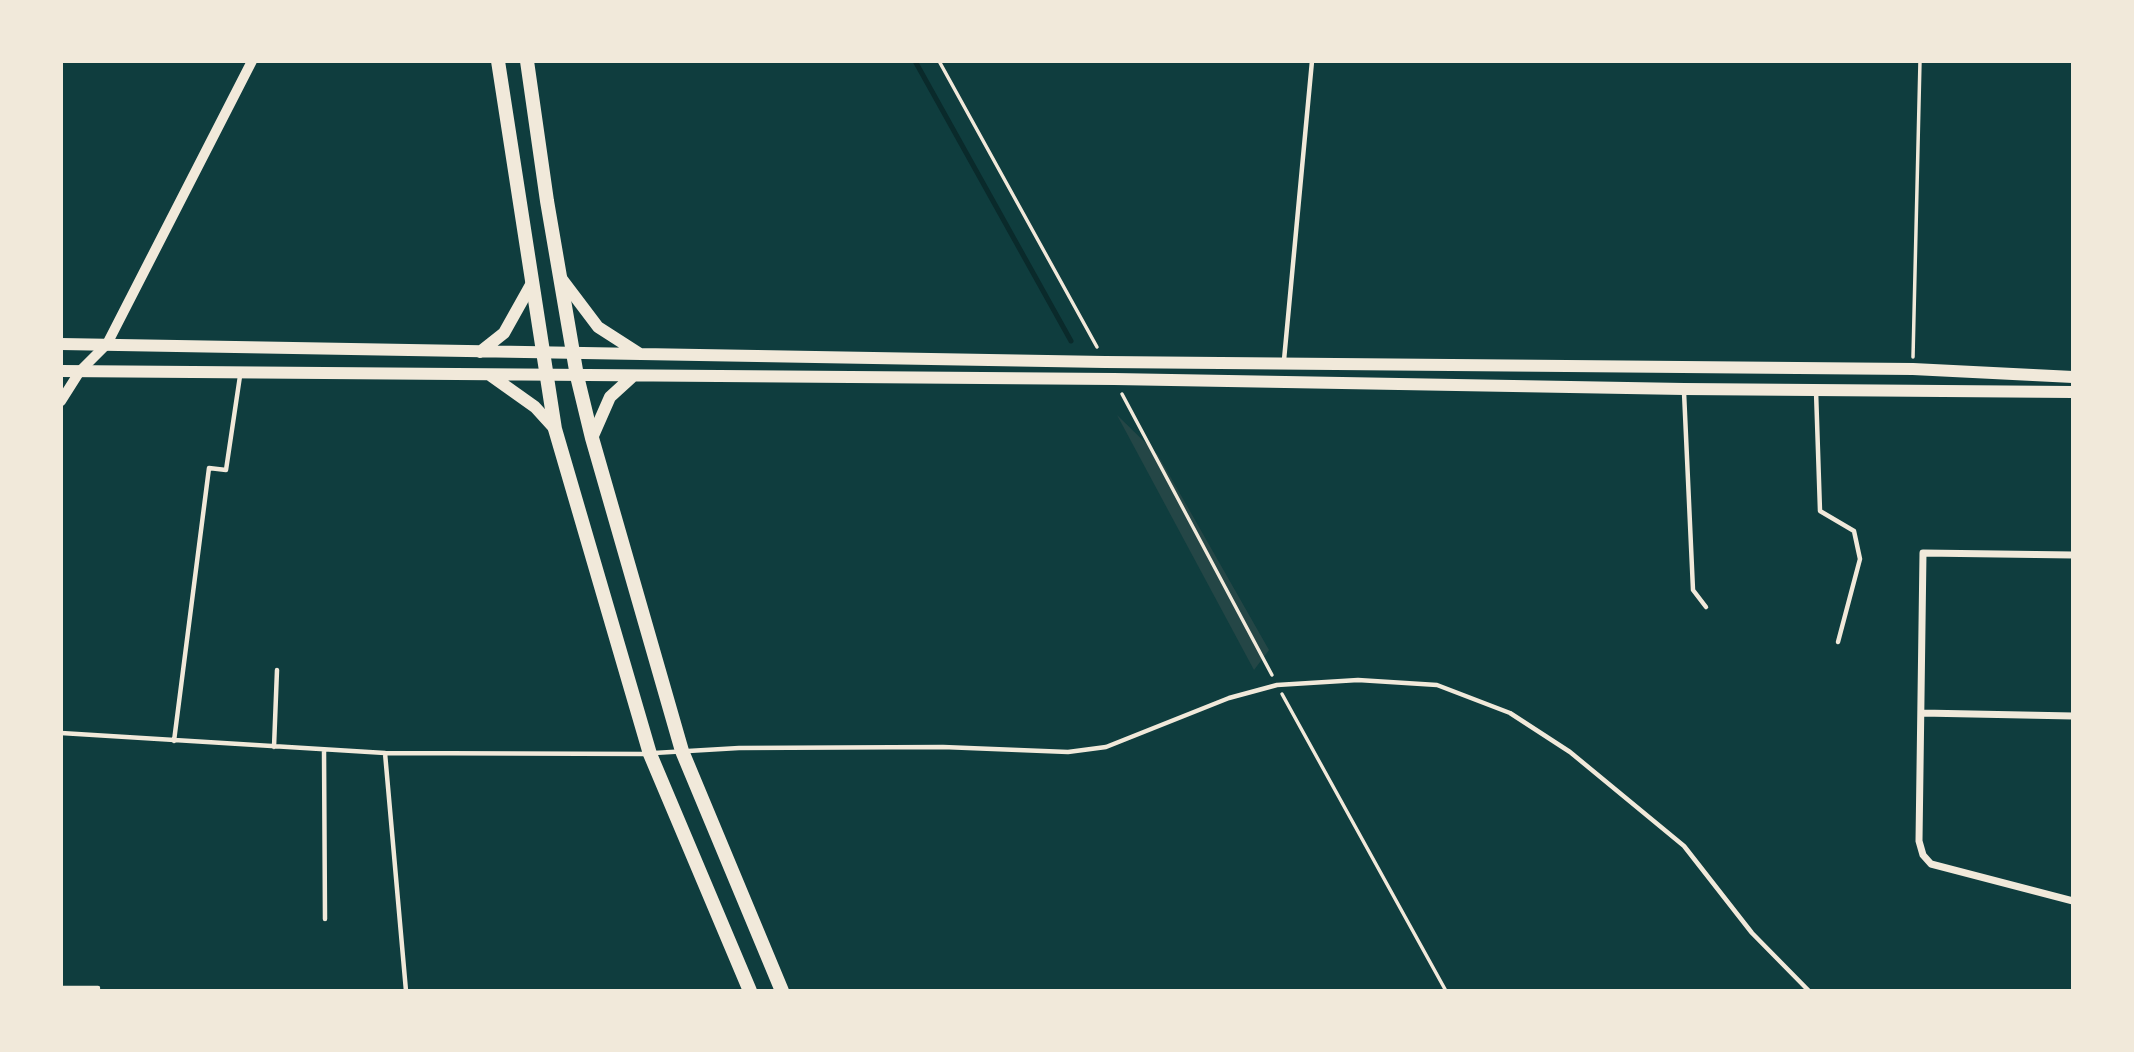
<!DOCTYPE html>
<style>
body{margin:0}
#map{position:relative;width:2134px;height:1052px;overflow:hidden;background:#0f3d3e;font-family:"Source Sans 3",sans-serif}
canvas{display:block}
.frame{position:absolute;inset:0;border:63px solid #f1e9da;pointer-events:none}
</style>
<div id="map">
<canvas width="2134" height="1052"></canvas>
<div class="frame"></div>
</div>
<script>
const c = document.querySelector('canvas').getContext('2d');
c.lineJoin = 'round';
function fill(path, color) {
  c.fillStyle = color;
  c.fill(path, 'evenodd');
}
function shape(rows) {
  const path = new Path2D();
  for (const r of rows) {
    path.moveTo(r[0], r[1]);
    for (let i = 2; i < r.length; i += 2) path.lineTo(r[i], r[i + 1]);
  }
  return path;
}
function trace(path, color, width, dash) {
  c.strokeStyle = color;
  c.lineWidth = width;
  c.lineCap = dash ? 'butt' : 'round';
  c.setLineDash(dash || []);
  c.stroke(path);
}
const green = shape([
 [1117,415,1158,455,1269,650,1254,670]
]);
const stream = shape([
 [915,61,1071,341]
]);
const path = shape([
 [939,61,1097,347],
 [1913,357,1920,61],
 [1122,394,1272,675],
 [1282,694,1446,991]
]);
const service = shape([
 [1284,360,1312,61],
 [1816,391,1820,511,1854,531,1860,559,1838,642],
 [1684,392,1693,590,1706,607],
 [61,733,385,753,645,754],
 [174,741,209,468,226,470,240,376],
 [274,747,277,670],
 [324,750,325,919],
 [385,753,406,991],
 [654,753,739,748,943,747,1068,752,1106,747,1229,698,1277,685,1358,680,1437,685,1510,713,1570,752,1684,846,1752,933,1809,991],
 [61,988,98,988]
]);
const minor = shape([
 [2073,555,1923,553,1919,841,1923,855,1931,864,2073,901],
 [1922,713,2073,716]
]);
const tertiary = shape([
 [61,401,80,371,107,344,252,61]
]);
const secondary = shape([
 [561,278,598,327,640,354],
 [61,344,1105,362,1913,369,2073,377],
 [480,352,504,333,532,283],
 [61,371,1114,379,1684,389,2073,392],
 [490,375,535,407,555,429],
 [592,438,610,397,633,376]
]);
const primary = shape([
 [498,61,555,429,650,754,750,991],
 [527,61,547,201,577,376,592,438,682,751,782,991]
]);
fill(green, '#244646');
trace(stream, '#0a2a2b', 5);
trace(path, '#f1e9da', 3.5);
trace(service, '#f1e9da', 4.5);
trace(minor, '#f1e9da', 7);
trace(tertiary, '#f1e9da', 10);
trace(secondary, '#f1e9da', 12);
trace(primary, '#f1e9da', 14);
</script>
